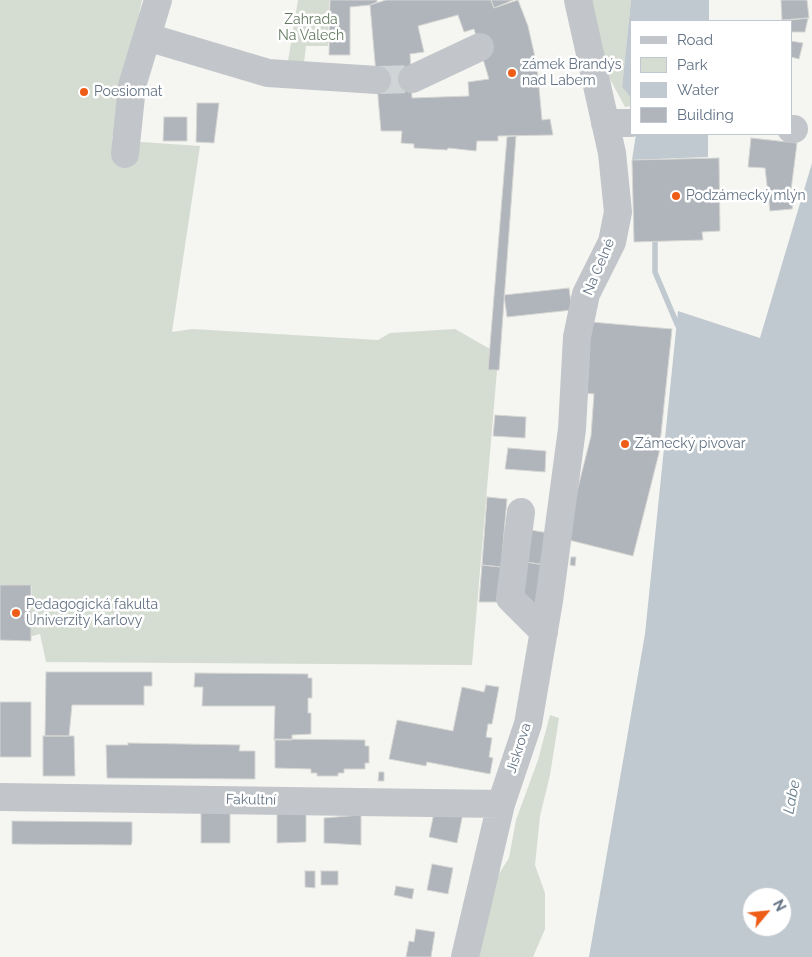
<!DOCTYPE html>
<meta charset="utf-8">
<style>
body{margin:0}
#map{position:relative;width:812px;height:957px;overflow:hidden;background:#f5f5f1;font-family:Raleway,sans-serif}
canvas{display:block}
.legend{position:absolute;left:630px;top:20px;width:162px;height:115px;box-sizing:border-box;background:#fff;border:1px solid #c0c7ce;margin:0;padding:6px 9px;list-style:none;font-size:15px;color:#627284}
.legend li{display:flex;align-items:center;gap:10px;height:25px}
.legend b{width:25px;border:1px solid #c0c7ce}
.north{position:absolute;left:742px;top:887px;width:50px;height:50px;box-sizing:border-box;background:#fff;border:1px solid #c0c7ce;border-radius:50%;rotate:62deg;font-size:14px;font-weight:700;line-height:20px;text-align:center;color:#627284}
.north::after{content:'';display:block;margin:auto;width:18px;height:22px;background:#ee5d18;clip-path:polygon(50% 0,100% 100%,50% 72%,0 100%)}
</style>
<div id="map">
<canvas width="812" height="957"></canvas>
<ul class="legend">
<li><b style="height:6px;background:#c2c5c9"></b>Road</li>
<li><b style="height:14px;background:#d5dcd1"></b>Park</li>
<li><b style="height:14px;background:#c0c9cf"></b>Water</li>
<li><b style="height:14px;background:#afb5bb"></b>Building</li>
</ul>
<div class="north">N</div>
</div>
<script>
const c = document.querySelector('canvas').getContext('2d');
c.lineJoin = 'round';
function fill(path, color) {
  c.fillStyle = color;
  c.fill(path, 'evenodd');
}
function shape(rows) {
  const path = new Path2D();
  for (const r of rows) {
    path.moveTo(r[0], r[1]);
    for (let i = 2; i < r.length; i += 2) path.lineTo(r[i], r[i + 1]);
  }
  return path;
}
function trace(path, color, width, dash) {
  c.strokeStyle = color;
  c.lineWidth = width;
  c.lineCap = dash ? 'butt' : 'round';
  c.setLineDash(dash || []);
  c.stroke(path);
}
function label(font, color, halo, rows, align = 'center') {
  c.font = font + ' Raleway,sans-serif';
  c.lineWidth = 5;
  c.setLineDash([]);
  c.textBaseline = 'middle';
  c.strokeStyle = halo;
  c.fillStyle = color;
  for (const [text, x, y, turn = 0] of rows) {
    c.save();
    c.translate(x, y);
    c.rotate((+turn || 0) * Math.PI / 180);
    c.textAlign = isNaN(turn) ? turn : align;
    if (halo) c.strokeText(text, 0, 0);
    c.fillText(text, 0, 0);
    c.restore();
  }
}
const green = shape([
 [0,0,142,0,112,140,200,146,172,332,192,329,378,340,390,333,455,329,490,349,488,370,497,370,472,665,46,662,40,634,29,637,32,586,0,585],
 [298,0,329,0,328,46,306,46,304,62,288,61],
 [591,0,631,0,622,87,631,98,631,106,625,107,604,68],
 [550,715,559,718,550,775,540,816,535,865,545,893,545,929,533,957,479,957,495,880,509,858,516,820,538,760]
]);
const water = shape([
 [631,0,709,0,709,21,631,21,631,98,622,87],
 [636,134,708,134,708,157,632,160],
 [812,163,812,957,589,957,645,634,678,311,760,338],
 [752,897,782,897,782,927,752,927]
]);
const stream = shape([
 [655,234,655,272,677,324,680,329]
]);
const building = shape([
 [330,0,377,0,377,2,370,5,350,7,350,55,329,55,330,0],
 [386,0,491,0,494,8,518,0,528,26,537,66,542,120,550,119,553,135,498,136,498,141,477,141,476,151,448,148,447,150,414,148,414,144,401,143,402,131,381,131,370,5,386,0],
 [458,15,464,32,474,29,489,79,468,82,469,96,412,98,410,54,424,52,418,26,458,15],
 [491,0,513,0,494,8,491,0],
 [781,0,807,0,809,18,782,20,781,0],
 [808,18,805,32,791,32,791,21,781,21,808,18],
 [791,41,803,43,799,59,791,57,791,41],
 [197,103,219,103,214,143,196,142,197,103],
 [164,117,187,117,187,141,163,141,164,117],
 [516,136,499,370,488,370,507,137,516,136],
 [751,138,797,143,790,198,794,199,792,209,770,211,765,168,748,167,751,138],
 [719,158,720,231,702,232,703,240,634,242,632,160,719,158],
 [569,288,572,310,507,317,504,295,569,288],
 [591,322,672,329,659,453,633,556,565,539,591,436,594,394,585,393,591,322],
 [495,415,526,417,525,438,493,436,495,415],
 [508,448,546,451,545,472,505,469,508,448],
 [487,497,507,499,501,567,482,565,487,497],
 [530,530,549,533,545,565,526,562,530,530],
 [571,557,576,557,575,566,570,565,571,557],
 [526,562,545,565,540,604,523,602,526,562],
 [482,565,501,567,498,602,479,602,482,565],
 [0,585,31,585,31,641,0,640,0,585],
 [46,672,152,672,152,686,144,686,144,705,72,705,69,736,45,736,46,672],
 [195,673,308,674,308,678,312,678,312,698,308,698,308,713,311,713,311,734,292,735,292,740,274,740,275,706,202,706,203,687,194,687,195,673],
 [486,685,499,687,492,724,488,724,486,737,492,738,489,757,493,758,490,774,427,762,426,766,389,759,397,720,453,731,462,687,484,692,486,685],
 [0,702,31,702,31,757,0,757,0,702],
 [43,736,74,736,75,776,43,776,43,736],
 [275,739,365,740,365,746,369,746,369,763,365,763,365,769,344,769,344,773,338,773,338,776,317,776,317,773,311,773,311,769,275,768,275,739],
 [128,743,240,745,239,751,255,751,255,779,107,778,106,745,128,745,128,743],
 [379,772,384,772,384,781,378,781,379,772],
 [201,812,230,813,230,843,201,843,201,812],
 [277,812,306,813,306,842,277,843,277,812],
 [434,813,463,813,457,843,429,837,434,813],
 [361,815,361,845,324,843,324,818,361,815],
 [12,821,132,822,132,842,131,845,12,844,12,821],
 [432,864,453,868,448,894,427,890,432,864],
 [305,871,315,871,315,888,305,887,305,871],
 [321,871,338,871,338,885,321,885,321,871],
 [396,886,414,889,412,899,394,895,396,886],
 [416,929,435,932,431,957,406,957,409,941,414,942,416,929]
]);
const minorTunnel = shape([
 [377,80,412,79]
]);
const minor = shape([
 [147,37,268,73,377,80],
 [412,79,480,47],
 [605,123,631,123],
 [791,129,794,129],
 [125,154,132,86,158,0],
 [521,512,510,598,544,632],
 [0,797,501,804],
 [465,957,501,804,528,724,549,601,572,429,577,337,586,294,612,242,618,212,612,153,578,0]
]);
const markers = [
 [512,73,5,"#ee5d18"],
 [84,92,5,"#ee5d18"],
 [676,196,5,"#ee5d18"],
 [625,444,5,"#ee5d18"],
 [16,613,5,"#ee5d18"]
];
const parkNames = [
 ["Zahrada",311,20],
 ["Na Valech",311,36]
];
const poiNames = [
 ["zámek Brandýs",522,65],
 ["nad Labem",522,81],
 ["Poesiomat",94,92],
 ["Podzámecký mlýn",686,196],
 ["Zámecký pivovar",635,444],
 ["Pedagogická fakulta",26,605],
 ["Univerzity Karlovy",26,621]
];
const streetNames = [
 ["Na Celné",599,267,-67],
 ["Jiskrova",519,748,-72],
 ["Fakultní",251,800,1]
];
const waterNames = [
 ["Labe",792,797,-79]
];
fill(green, '#d5dcd1');
fill(water, '#c0c9cf');
trace(stream, '#c0c9cf', 5.5);
fill(building, '#afb5bb');
trace(building, '#d6d6d3', 1);
trace(minorTunnel, '#d0d4d6', 28, [28, 14]);
trace(minor, '#c2c5c9', 28);
for (const [x, y, r, color] of markers) {
  const dot = new Path2D();
  dot.arc(x, y, r, 0, 2 * Math.PI);
  c.fillStyle = color;
  c.fill(dot);
  trace(dot, '#fff', 2);
}
label('14px', '#647a61', '#fff', parkNames);
label('14px', '#627284', '#fff', poiNames, 'left');
label('14px', '#627284', '#fff', streetNames);
label('italic 15px', '#627a88', '#fff', waterNames);
</script>
